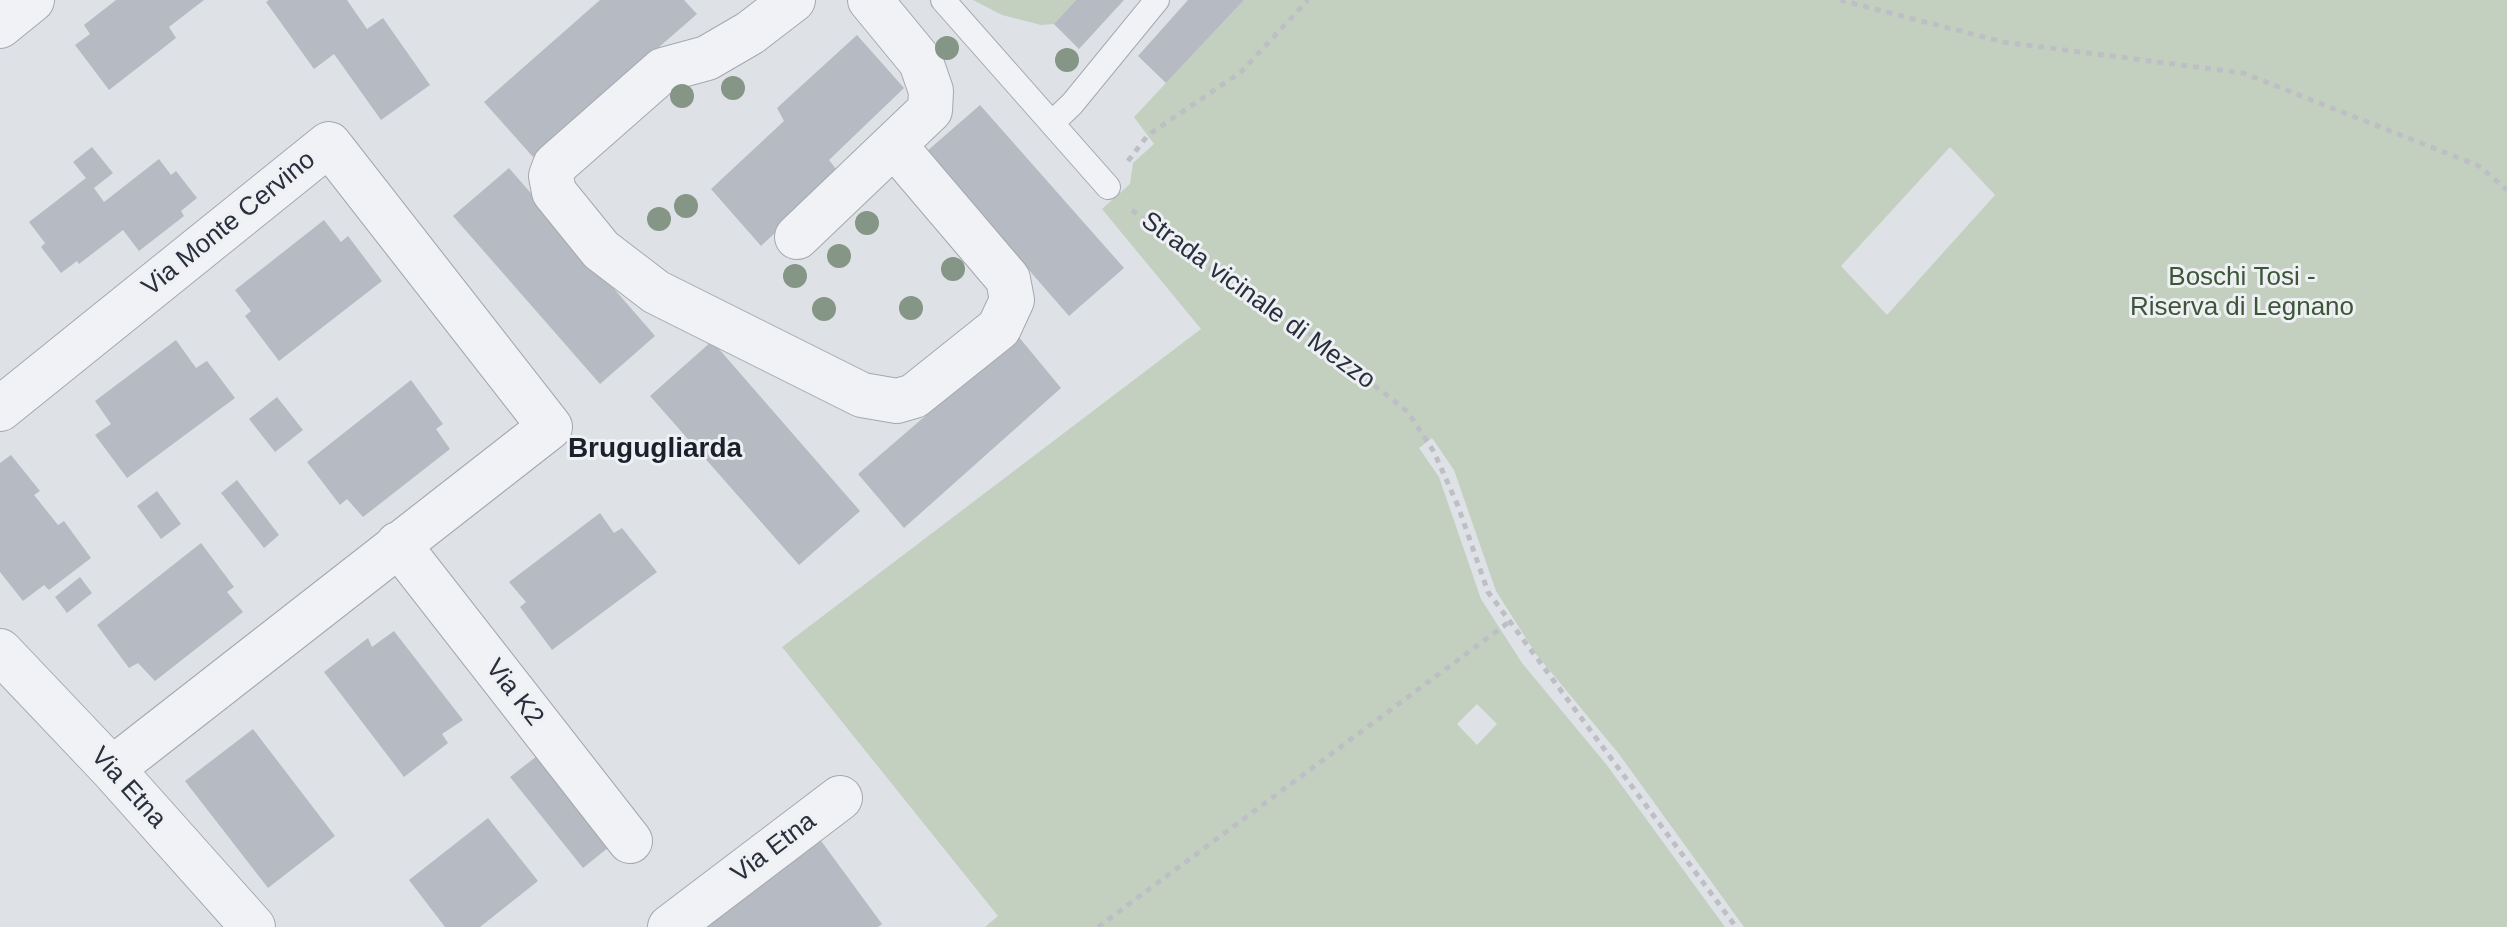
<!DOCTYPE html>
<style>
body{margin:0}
canvas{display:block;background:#dee1e6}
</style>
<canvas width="2507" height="927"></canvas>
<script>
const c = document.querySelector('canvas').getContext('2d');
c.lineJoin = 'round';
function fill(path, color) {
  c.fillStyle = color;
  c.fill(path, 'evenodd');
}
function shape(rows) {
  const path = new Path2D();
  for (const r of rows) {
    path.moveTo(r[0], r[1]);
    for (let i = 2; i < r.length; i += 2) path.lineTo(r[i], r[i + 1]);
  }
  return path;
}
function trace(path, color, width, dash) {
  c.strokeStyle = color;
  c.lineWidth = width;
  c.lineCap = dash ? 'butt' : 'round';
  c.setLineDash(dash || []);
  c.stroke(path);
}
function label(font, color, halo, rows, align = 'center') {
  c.font = font + ' Arial,sans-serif';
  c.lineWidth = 6;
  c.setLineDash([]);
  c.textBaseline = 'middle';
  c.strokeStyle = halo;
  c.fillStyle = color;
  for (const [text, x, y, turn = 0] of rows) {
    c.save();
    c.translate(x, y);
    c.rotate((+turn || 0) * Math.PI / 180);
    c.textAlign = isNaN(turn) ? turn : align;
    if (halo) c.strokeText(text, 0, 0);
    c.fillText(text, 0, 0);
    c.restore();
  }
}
const green = shape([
 [973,0,1076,0,1054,24,1041,25,1002,15],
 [1244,0,2507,0,2507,927,1744,927,1619,754,1536,654,1496,591,1454,470,1432,438,1419,448,1439,477,1481,599,1522,663,1606,764,1725,927,985,927,998,916,782,647,1201,329,1102,209,1130,184,1133,163,1154,144,1134,117],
 [1950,147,1995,195,1887,315,1841,266],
 [1477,704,1497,724,1477,745,1457,724]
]);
const building = shape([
 [116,0,204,0,169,27,176,38,109,90,75,45,90,34,84,25],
 [269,0,347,0,367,29,383,18,430,85,381,120,334,54,314,69,266,2],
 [600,0,684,0,697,14,533,157,484,102],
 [1076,0,1124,0,1079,49,1054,24],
 [1188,0,1244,0,1166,83,1138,56],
 [857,35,904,88,829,160,839,173,761,246,711,189,784,121,777,108],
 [980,105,1124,268,1069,316,926,152],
 [92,147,113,173,94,188,104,202,159,159,171,175,176,171,197,198,181,211,184,216,139,251,123,230,79,264,77,261,61,273,41,247,45,243,29,222,86,178,73,162],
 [509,168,655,336,600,384,453,216],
 [324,220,341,242,348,236,382,281,279,361,245,316,251,311,235,290],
 [1018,336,1061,388,904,528,858,474],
 [176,340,196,368,207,361,235,398,127,478,95,435,111,424,95,401],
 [712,341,860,511,799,565,650,396],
 [411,380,443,424,436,429,450,449,363,517,347,499,340,505,307,462],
 [277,397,303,430,275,452,249,419],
 [11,455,40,491,34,495,58,525,64,521,91,558,49,590,44,585,23,601,0,572,0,463],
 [237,480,279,535,264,548,221,493],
 [157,491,181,524,161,539,137,506],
 [600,513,614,533,622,528,657,572,552,650,520,607,526,602,509,582],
 [201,543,234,587,227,592,243,612,155,681,138,663,129,668,97,625],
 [80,577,92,593,67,613,55,597],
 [394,631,463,720,442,734,448,743,404,777,324,672,368,638,372,647],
 [253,729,335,836,268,888,185,781],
 [537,756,609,847,583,868,510,777],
 [488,818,538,881,480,927,445,927,409,880],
 [816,834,882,924,878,927,698,927]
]);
const path = shape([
 [1840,0,2003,42,2243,73,2479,166,2507,190],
 [1128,161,1148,135,1241,72,1308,0],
 [1132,210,1181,252,1275,307,1408,412,1434,452,1458,506,1488,592,1736,927],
 [1098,927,1509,622]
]);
const lane = shape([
 [943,0,1108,187],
 [1052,123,1072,104,1157,0]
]);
const street = shape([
 [793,0,750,33,707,58,663,70,555,165,551,176,554,192,601,250,656,292,862,395,897,401,914,396,999,328,1012,300,1008,279,894,145],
 [0,26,32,0],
 [797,237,930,110,931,91,921,62,870,0],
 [0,409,329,144,550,427,112,769],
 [398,544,630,841],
 [0,651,112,769,253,927],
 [670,927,840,798]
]);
const trees = [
 [947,48],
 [1067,60],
 [733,88],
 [682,96],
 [686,206],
 [659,219],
 [867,223],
 [839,256],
 [953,269],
 [795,276],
 [911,308],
 [824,309]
];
const streetNames = [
 ["Via Monte Cervino",229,224,-39],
 ["Strada vicinale di Mezzo",1258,301,36],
 ["Via K2",514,693,52],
 ["Via Etna",128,788,48],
 ["Via Etna",774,848,-37]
];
const parkNames = [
 ["Boschi Tosi -",2242,278],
 ["Riserva di Legnano",2242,308]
];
const neighbourhoodNames = [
 ["Brugugliarda",655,449]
];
fill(green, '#c3d0c0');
fill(building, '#b6bac3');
trace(lane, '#a4a8b0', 26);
trace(street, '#a4a8b0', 46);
trace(path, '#bdbfc5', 5, [6, 6]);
trace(lane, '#f1f2f5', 24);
trace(street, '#f1f2f5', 44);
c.fillStyle = '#859586';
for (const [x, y] of trees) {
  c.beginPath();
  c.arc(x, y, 12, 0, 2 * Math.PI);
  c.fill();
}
label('26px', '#292f3c', '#eef0f4', streetNames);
label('26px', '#3c5637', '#eef0f4', parkNames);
label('bold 28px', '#1b202d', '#eef0f4', neighbourhoodNames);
</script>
